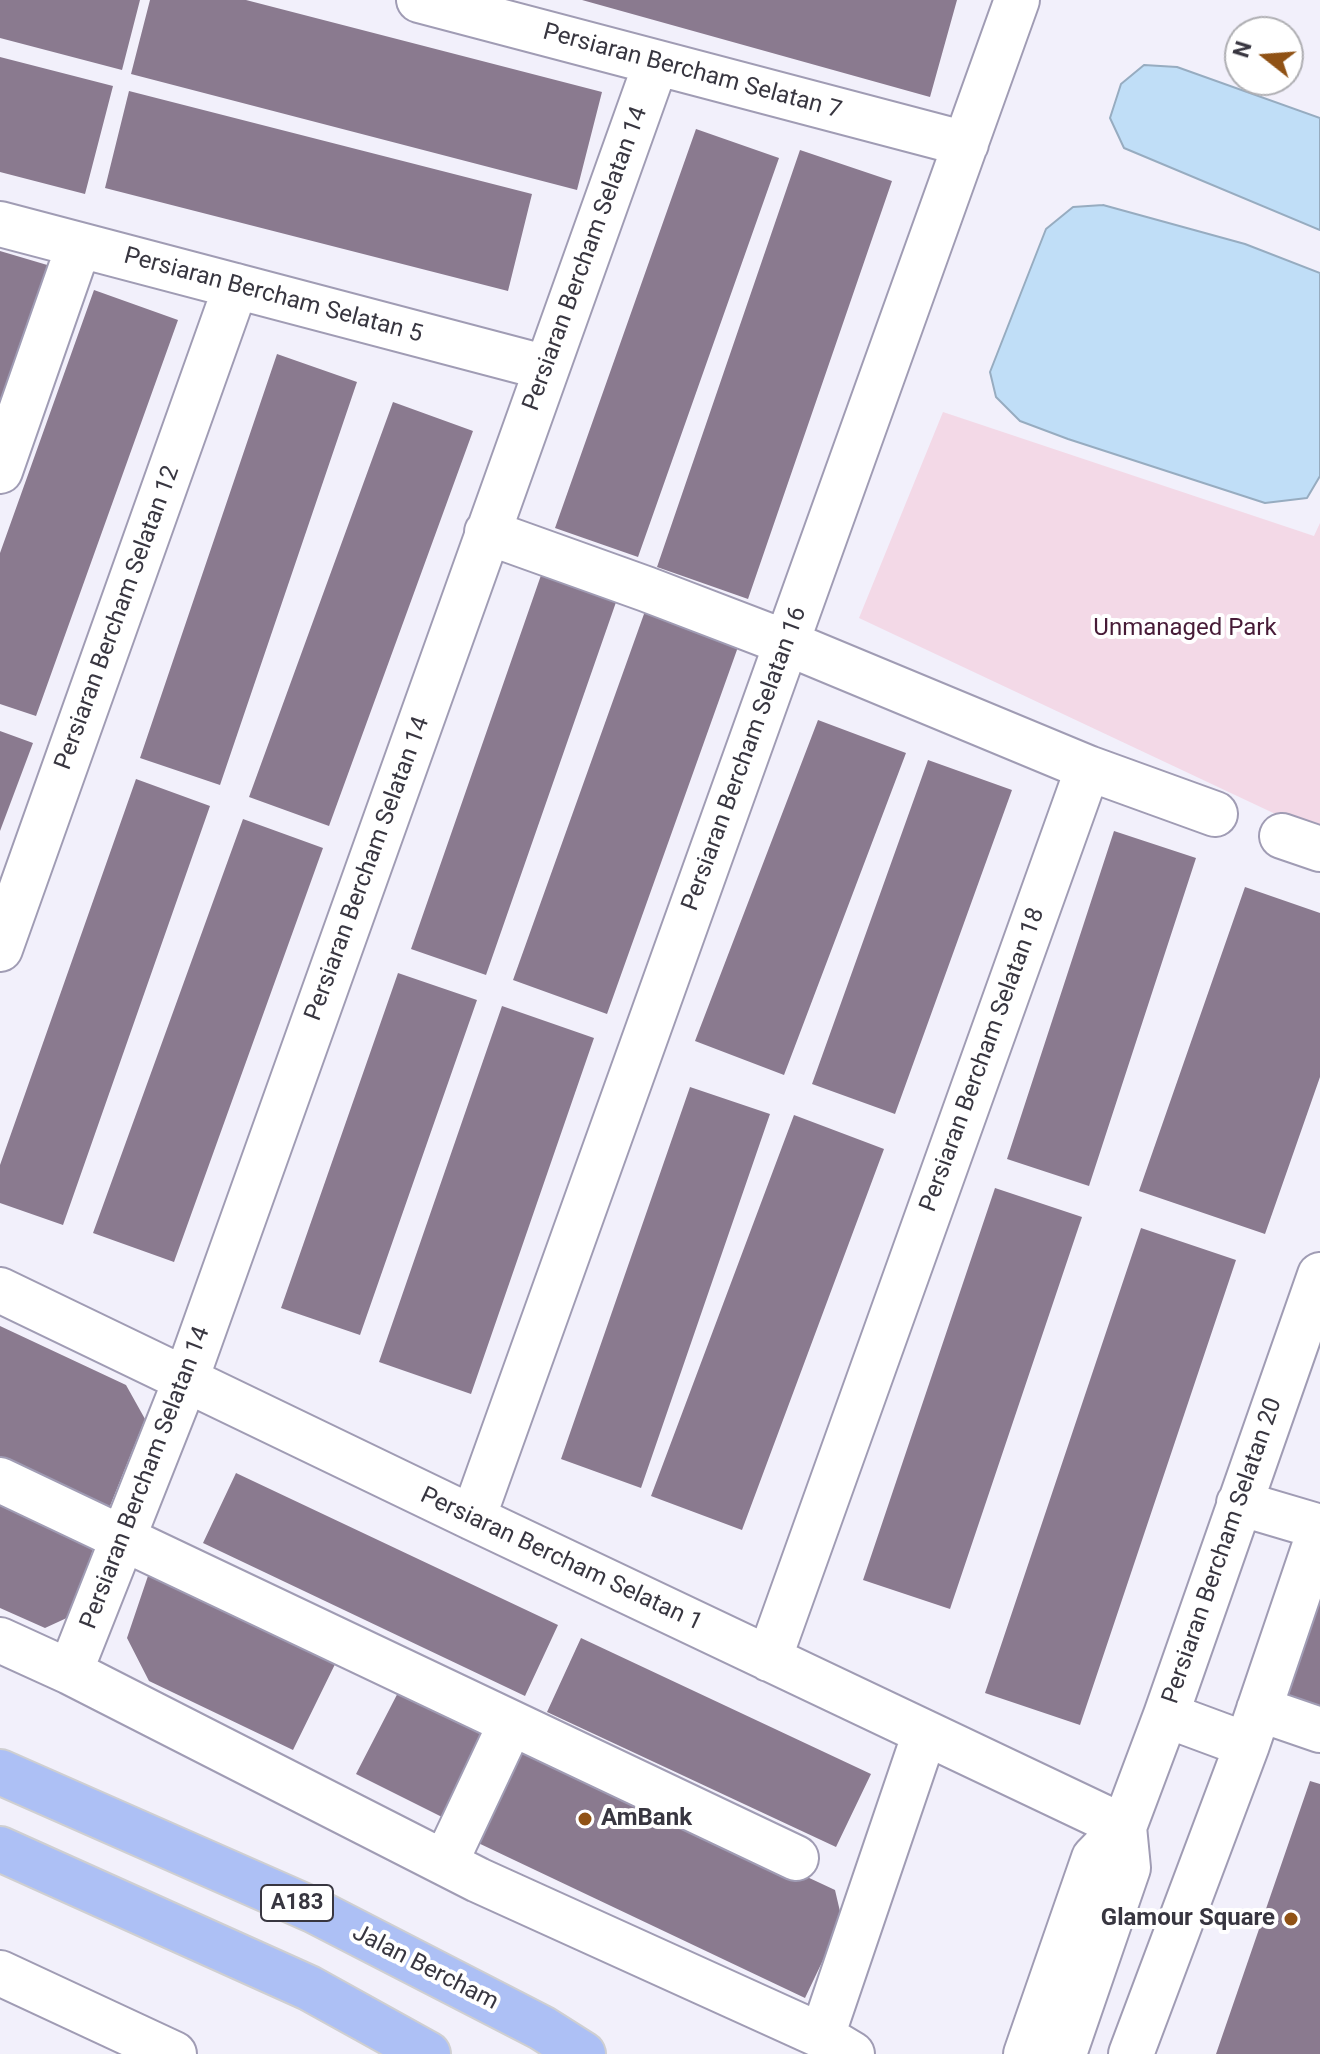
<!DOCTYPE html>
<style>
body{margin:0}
#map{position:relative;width:1320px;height:2054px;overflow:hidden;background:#f2f0fb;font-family:Roboto,sans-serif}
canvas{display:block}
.north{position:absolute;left:1224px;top:16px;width:80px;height:80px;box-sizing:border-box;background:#fff;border:2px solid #afafb3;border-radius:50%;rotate:287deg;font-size:22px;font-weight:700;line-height:32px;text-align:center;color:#383640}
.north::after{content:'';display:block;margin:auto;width:28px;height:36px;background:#905215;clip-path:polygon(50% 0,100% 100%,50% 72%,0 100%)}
</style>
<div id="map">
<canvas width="1320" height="2054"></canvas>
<div class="north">N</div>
</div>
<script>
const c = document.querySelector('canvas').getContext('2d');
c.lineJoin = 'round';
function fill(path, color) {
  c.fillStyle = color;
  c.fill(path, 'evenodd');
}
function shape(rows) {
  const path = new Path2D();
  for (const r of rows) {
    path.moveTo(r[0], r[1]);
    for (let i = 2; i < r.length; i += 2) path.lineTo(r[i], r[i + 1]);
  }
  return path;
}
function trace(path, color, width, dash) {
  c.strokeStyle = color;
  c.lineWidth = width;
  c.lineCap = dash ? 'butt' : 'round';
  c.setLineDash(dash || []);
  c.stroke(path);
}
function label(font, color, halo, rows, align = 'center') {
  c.font = font + ' Roboto,sans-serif';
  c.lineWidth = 8;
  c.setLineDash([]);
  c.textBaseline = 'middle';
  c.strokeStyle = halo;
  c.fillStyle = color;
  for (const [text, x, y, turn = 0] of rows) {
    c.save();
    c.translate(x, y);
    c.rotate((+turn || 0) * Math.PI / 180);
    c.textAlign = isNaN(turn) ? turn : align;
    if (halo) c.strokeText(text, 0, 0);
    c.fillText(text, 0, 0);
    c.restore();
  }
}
const green = shape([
 [943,412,1314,536,1320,523,1320,835,859,618]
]);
const water = shape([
 [1144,65,1177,67,1320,118,1320,230,1124,148,1110,118,1121,84,1144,65],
 [1103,205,1245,244,1320,273,1320,476,1307,498,1265,503,1068,439,1020,421,996,397,990,372,1046,229,1073,207,1103,205]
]);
const building = shape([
 [0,0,140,0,122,70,0,38],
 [150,0,246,0,602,92,577,190,131,74],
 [582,0,957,0,930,97],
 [0,57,113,86,85,194,0,172],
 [129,91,532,194,508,291,105,188],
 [696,129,779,158,638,557,555,528],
 [800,150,892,181,748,599,657,567],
 [0,251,54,267,0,422],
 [94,290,178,320,36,716,0,704,0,553],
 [277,354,357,382,220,785,140,758],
 [393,402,473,431,329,826,249,797],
 [547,558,622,585,486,975,411,949],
 [649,600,743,633,607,1014,513,980],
 [818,720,906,753,784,1075,695,1041],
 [0,731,33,743,0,831],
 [928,760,1012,790,895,1114,812,1084],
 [136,779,210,806,63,1225,0,1203,0,1165],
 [243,819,323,848,174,1262,93,1233],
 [1114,831,1196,858,1089,1186,1007,1159],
 [1245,887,1320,913,1320,1077,1265,1234,1139,1191],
 [398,973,477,1000,360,1335,281,1308],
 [502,1006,594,1038,471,1394,379,1362],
 [690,1087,770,1114,641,1488,561,1459],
 [794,1115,884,1149,742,1530,651,1496],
 [995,1188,1082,1217,950,1609,863,1580],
 [1141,1228,1236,1260,1080,1725,985,1693],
 [0,1326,126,1385,145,1419,106,1516,0,1464],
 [236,1473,558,1625,525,1696,203,1543],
 [0,1488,98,1534,71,1616,45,1628,0,1608],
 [151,1567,340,1654,293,1750,149,1681,127,1638],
 [1320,1588,1320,1711,1284,1699],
 [581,1638,871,1774,836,1847,547,1712],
 [404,1681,483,1717,489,1741,450,1821,356,1774],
 [531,1748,835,1890,842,1920,805,1998,474,1841,514,1757],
 [1310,1781,1320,1784,1320,2054,1216,2054]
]);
const minor = shape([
 [419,0,966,144],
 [0,224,547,368],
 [0,471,79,245],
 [487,532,646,589,787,643,1088,768,769,1659],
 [1088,768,1215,814],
 [1282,836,1320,849],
 [0,949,236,286],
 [0,1290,473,1518,1124,1827],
 [0,1480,796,1858],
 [1239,1503,1320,1527],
 [473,1518,1017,0],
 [0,1640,70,1672,478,1880,822,2036,852,2054],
 [70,1672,186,1379,656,63],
 [1259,1709,1320,1730],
 [1166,1715,1247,1745],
 [445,1863,511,1723],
 [0,1973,174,2054],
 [822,2036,925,1733],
 [1026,2054,1094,1858,1124,1827,1166,1715,1320,1275],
 [1064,2054,1128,1868,1124,1827],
 [1131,2054,1247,1745,1320,1530]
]);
const major = shape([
 [0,1772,313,1910,542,2028,583,2054],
 [0,1849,309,1988,428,2054]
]);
const markers = [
 [585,1819,8,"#905215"],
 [1291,1919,8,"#905215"]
];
const shields = [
 [297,1903,72]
];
const shieldNames = [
 ["A183",297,1903]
];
const streetNames = [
 ["Persiaran Bercham Selatan 7",692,72,15],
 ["Persiaran Bercham Selatan 14",586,259,-70],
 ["Persiaran Bercham Selatan 5",273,296,15],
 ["Persiaran Bercham Selatan 12",118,618,-70],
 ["Persiaran Bercham Selatan 16",745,759,-70],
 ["Persiaran Bercham Selatan 14",368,869,-70],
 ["Persiaran Bercham Selatan 18",983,1060,-70],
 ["Persiaran Bercham Selatan 14",146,1478,-69],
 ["Persiaran Bercham Selatan 20",1223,1551,-71],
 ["Persiaran Bercham Selatan 1",561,1560,25],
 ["Jalan Bercham",425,1968,27]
];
const parkNames = [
 ["Unmanaged Park",1185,629]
];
const poiNames = [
 ["AmBank",601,1819],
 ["Glamour Square",1275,1919,"right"]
];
fill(green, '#f3d9e7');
fill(water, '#c0def7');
trace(water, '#97acc0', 2);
fill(building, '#8a7a8f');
trace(minor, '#a09cb4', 48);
trace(major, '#cfcfd1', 48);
trace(minor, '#fff', 44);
trace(major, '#adc0f5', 44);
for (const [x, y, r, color] of markers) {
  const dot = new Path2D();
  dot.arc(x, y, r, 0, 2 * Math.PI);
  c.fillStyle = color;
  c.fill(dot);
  trace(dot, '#fff', 3);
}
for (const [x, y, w] of shields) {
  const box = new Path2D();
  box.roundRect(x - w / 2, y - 18, w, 36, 6);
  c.fillStyle = '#fff';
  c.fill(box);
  trace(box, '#383640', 2);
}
label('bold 22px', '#383640', null, shieldNames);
label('24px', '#383640', '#fff', streetNames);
label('24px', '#471b37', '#fff', parkNames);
label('bold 24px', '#383640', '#fff', poiNames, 'left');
</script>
